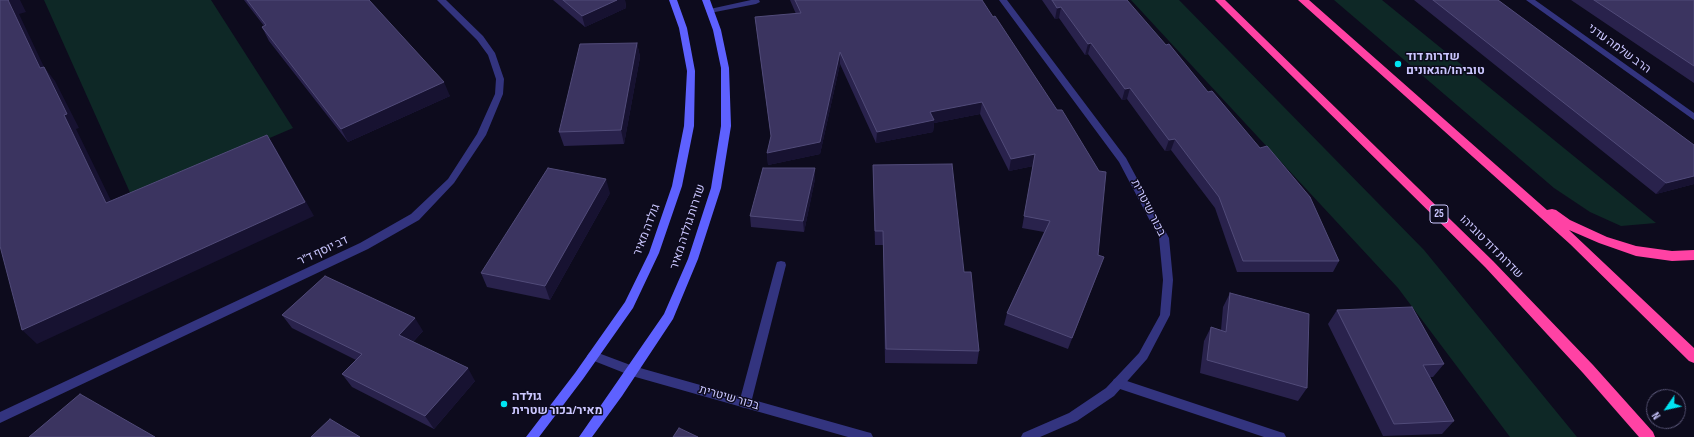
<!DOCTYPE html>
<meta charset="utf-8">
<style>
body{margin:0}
#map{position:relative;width:1694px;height:437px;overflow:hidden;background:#0d0b1d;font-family:"Sofia Sans Condensed",sans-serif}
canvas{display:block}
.north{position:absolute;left:1646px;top:389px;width:40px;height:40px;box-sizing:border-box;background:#0d0b1d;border:1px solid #595677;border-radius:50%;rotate:236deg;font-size:11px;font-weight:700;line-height:16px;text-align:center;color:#cbc7ff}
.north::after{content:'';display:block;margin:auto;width:14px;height:18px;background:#00e4f2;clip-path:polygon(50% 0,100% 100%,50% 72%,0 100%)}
</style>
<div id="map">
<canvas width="1694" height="437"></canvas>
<div class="north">N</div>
</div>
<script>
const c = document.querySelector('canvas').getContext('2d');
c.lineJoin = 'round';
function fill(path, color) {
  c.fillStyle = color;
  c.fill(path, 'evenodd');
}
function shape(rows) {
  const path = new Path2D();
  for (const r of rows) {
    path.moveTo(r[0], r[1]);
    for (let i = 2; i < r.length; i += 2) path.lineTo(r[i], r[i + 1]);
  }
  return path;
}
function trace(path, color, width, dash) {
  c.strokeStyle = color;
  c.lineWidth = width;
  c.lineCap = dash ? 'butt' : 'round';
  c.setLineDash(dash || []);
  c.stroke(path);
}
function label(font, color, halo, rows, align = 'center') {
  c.font = font + ' "Sofia Sans Condensed",Heebo,sans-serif';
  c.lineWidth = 3;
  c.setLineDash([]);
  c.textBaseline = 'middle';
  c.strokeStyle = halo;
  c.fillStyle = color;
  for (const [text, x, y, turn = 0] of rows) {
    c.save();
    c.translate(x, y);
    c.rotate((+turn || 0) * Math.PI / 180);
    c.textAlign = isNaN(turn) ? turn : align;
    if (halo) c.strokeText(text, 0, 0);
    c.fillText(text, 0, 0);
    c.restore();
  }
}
const green = shape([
 [44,0,211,0,293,128,132,197],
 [1131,0,1179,0,1424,250,1577,437,1510,437,1398,288],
 [1334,0,1382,0,1656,223,1621,226,1590,212,1554,188]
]);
const lane = shape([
 [751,0,759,0,760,2,756,4,710,13,706,11,710,9,751,0],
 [781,261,785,262,786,265,751,403,749,407,745,408,741,407,739,403,776,265,777,262,781,261],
 [1118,378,1280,432,1284,433,1286,437,1264,437,1114,387,1112,383,1114,379,1118,378]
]);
const street = shape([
 [437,0,446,0,483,36,495,53,504,79,503,94,486,135,454,183,419,220,368,249,0,423,0,412,360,243,411,214,448,179,477,134,495,94,496,79,488,55,477,40,437,0],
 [999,0,1007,0,1126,158,1169,238,1173,280,1170,315,1147,359,1114,396,1077,421,1040,437,1021,437,1023,433,1069,413,1106,388,1139,353,1160,315,1163,280,1159,238,1119,162,999,0],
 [1526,0,1535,0,1694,113,1694,120,1526,0],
 [593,351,633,366,867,432,871,433,873,437,848,437,632,376,589,359,587,356,589,353,593,351]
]);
const secondary = shape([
 [669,0,677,0,687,28,695,71,694,126,682,186,659,253,633,308,583,379,539,437,526,437,575,373,625,302,649,253,672,186,684,126,687,71,679,28,669,0],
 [702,0,710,0,721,30,729,68,731,126,721,188,698,259,673,319,622,396,592,437,579,437,664,314,688,259,711,188,721,126,721,68,713,30,702,0]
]);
const highway = shape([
 [1215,0,1225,0,1493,261,1593,365,1653,432,1655,437,1639,437,1583,373,1485,267,1215,0],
 [1298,0,1309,0,1547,210,1552,209,1556,210,1570,220,1607,237,1636,246,1672,251,1694,250,1694,260,1672,261,1636,256,1599,243,1569,230,1694,348,1694,363,1689,361,1570,244,1298,0]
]);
const wall = shape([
 [244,0,369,0,450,96,348,142,269,41,262,27,264,26],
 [553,0,625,0,626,8,585,27],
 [790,0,982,0,1098,255,1100,268,1068,349,1004,325,1007,313,1044,232,1022,228,1033,166,1009,171,980,114,934,123,933,132,876,143,840,64,820,154,768,165,767,153,771,137,755,17,796,14],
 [1042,0,1127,0,1339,261,1333,272,1237,272,1215,208,1171,150,1165,151,1127,99,1122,100,1088,54,1085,55,1059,18,1055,19],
 [1414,0,1498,0,1694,145,1694,184,1656,194],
 [1571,0,1694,0,1694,83],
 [637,43,640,57,624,144,564,146,559,132],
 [873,165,964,272,979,351,977,364,885,363,883,245,875,245,873,179],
 [815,179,804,232,751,227,750,216],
 [610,193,550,300,487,287,481,273],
 [1230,293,1307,388,1298,401,1200,373,1204,341,1211,327,1221,330,1223,307],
 [1337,310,1444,364,1433,377,1430,377,1454,421,1442,434,1383,436,1328,324],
 [282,315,423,331,413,342,475,381,434,429,352,387,342,374,356,360,292,328]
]);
const shadedWall = shape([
 [8,0,20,0,26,12,19,14,44,67,55,81,79,128,76,129,119,217,106,203,64,115,40,68],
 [617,0,625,0,626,8,585,27,582,16],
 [1061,7,1059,18,1055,19,1057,8],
 [637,43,640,57,624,144,621,130],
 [1091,43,1088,54,1085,55,1088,44],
 [840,52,840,64,820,154,768,165,767,153],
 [444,82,450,96,348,142,341,129],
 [1130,88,1127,99,1122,100,1125,89],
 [982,102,980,114,934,123,933,132,876,143,877,132,930,112],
 [267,135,276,149,314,216,37,344,22,330],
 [1175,139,1171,150,1165,151,1169,140],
 [1035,154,1033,166,1009,171,1011,159],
 [815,168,815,179,804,232,803,221],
 [1694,176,1694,184,1656,194,1666,183],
 [606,179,610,193,550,300,545,286],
 [1104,257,1100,268,1068,349,1072,338],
 [415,318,423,331,407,348,399,335],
 [468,368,475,381,434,429,425,416]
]);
const building = shape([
 [0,0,9,0,8,0,40,68,44,67,67,114,64,115,106,203,267,135,305,202,22,330,0,246,0,0],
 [247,0,369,0,444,82,341,129,262,27,266,25,247,0],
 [563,0,617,0,582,16,563,0],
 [795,0,982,0,993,17,995,16,1057,110,1062,110,1099,171,1106,172,1098,255,1104,257,1072,338,1007,313,1050,221,1024,216,1035,154,1011,159,982,102,930,112,934,120,877,132,840,52,820,142,767,153,771,136,755,17,801,13,795,0],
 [1052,0,1127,0,1166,45,1169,44,1208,92,1212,91,1260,148,1267,146,1310,197,1339,261,1243,261,1219,197,1175,139,1169,140,1130,88,1125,89,1091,43,1088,44,1061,7,1057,8,1052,0],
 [1433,0,1498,0,1694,145,1694,176,1666,183,1433,0],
 [1594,0,1694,0,1694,66,1594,0],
 [637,43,621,130,559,132,580,44,637,43],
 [952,164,964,272,971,272,979,351,886,349,883,231,875,231,873,165,952,164],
 [548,168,606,179,545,286,481,273,548,168],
 [763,168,815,168,803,221,750,216,763,168],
 [325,276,415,318,399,335,468,368,425,416,342,374,362,354,282,315,325,276],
 [1230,293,1309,314,1307,388,1207,360,1211,327,1226,332,1230,293],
 [1412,307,1444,364,1423,365,1454,421,1394,424,1337,310,1412,307],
 [80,394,155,437,29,437,80,394],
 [330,419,360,437,311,437,330,419],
 [679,428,698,437,673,437,679,428]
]);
const markers = [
 [1398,64,4,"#00e4f2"],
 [504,404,4,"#00e4f2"]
];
const shields = [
 [1439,214,18]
];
const shieldNames = [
 ["25",1439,214]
];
const streetNames = [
 ["הרב שלמה עדני",1619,49,36],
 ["בכור שיטרית",1148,208,63],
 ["שדרות גולדה מאיר",688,227,-72],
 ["גולדה מאיר",647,230,-69],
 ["שדרות דוד טוביהו",1491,247,45],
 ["דב יוסף ד\"ר",323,251,-25],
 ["בכור שיטרית",729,398,16]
];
const poiNames = [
 ["שדרות דוד",1406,57],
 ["טוביהו/הגאונים",1406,71],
 ["גולדה",512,397],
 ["מאיר/בכור שטרית",512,411]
];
fill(green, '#0e2826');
fill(lane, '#33347f');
fill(street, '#33347f');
fill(secondary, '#5e61ff');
fill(highway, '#ff42a4');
fill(wall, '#29224c');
fill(shadedWall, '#171231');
fill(building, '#3b3460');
trace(building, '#514b79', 1);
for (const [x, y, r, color] of markers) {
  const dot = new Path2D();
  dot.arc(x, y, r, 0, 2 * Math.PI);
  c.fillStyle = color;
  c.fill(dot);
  trace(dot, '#0d0b1d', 1.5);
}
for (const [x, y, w] of shields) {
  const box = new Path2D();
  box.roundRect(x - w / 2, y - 9, w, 18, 3);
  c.fillStyle = '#0d0b1d';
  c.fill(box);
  trace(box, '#cbc7ff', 1);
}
label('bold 11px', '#cbc7ff', null, shieldNames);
label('12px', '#cbc7ff', '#0d0b1d', streetNames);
label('bold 12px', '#cbc7ff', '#0d0b1d', poiNames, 'left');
</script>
